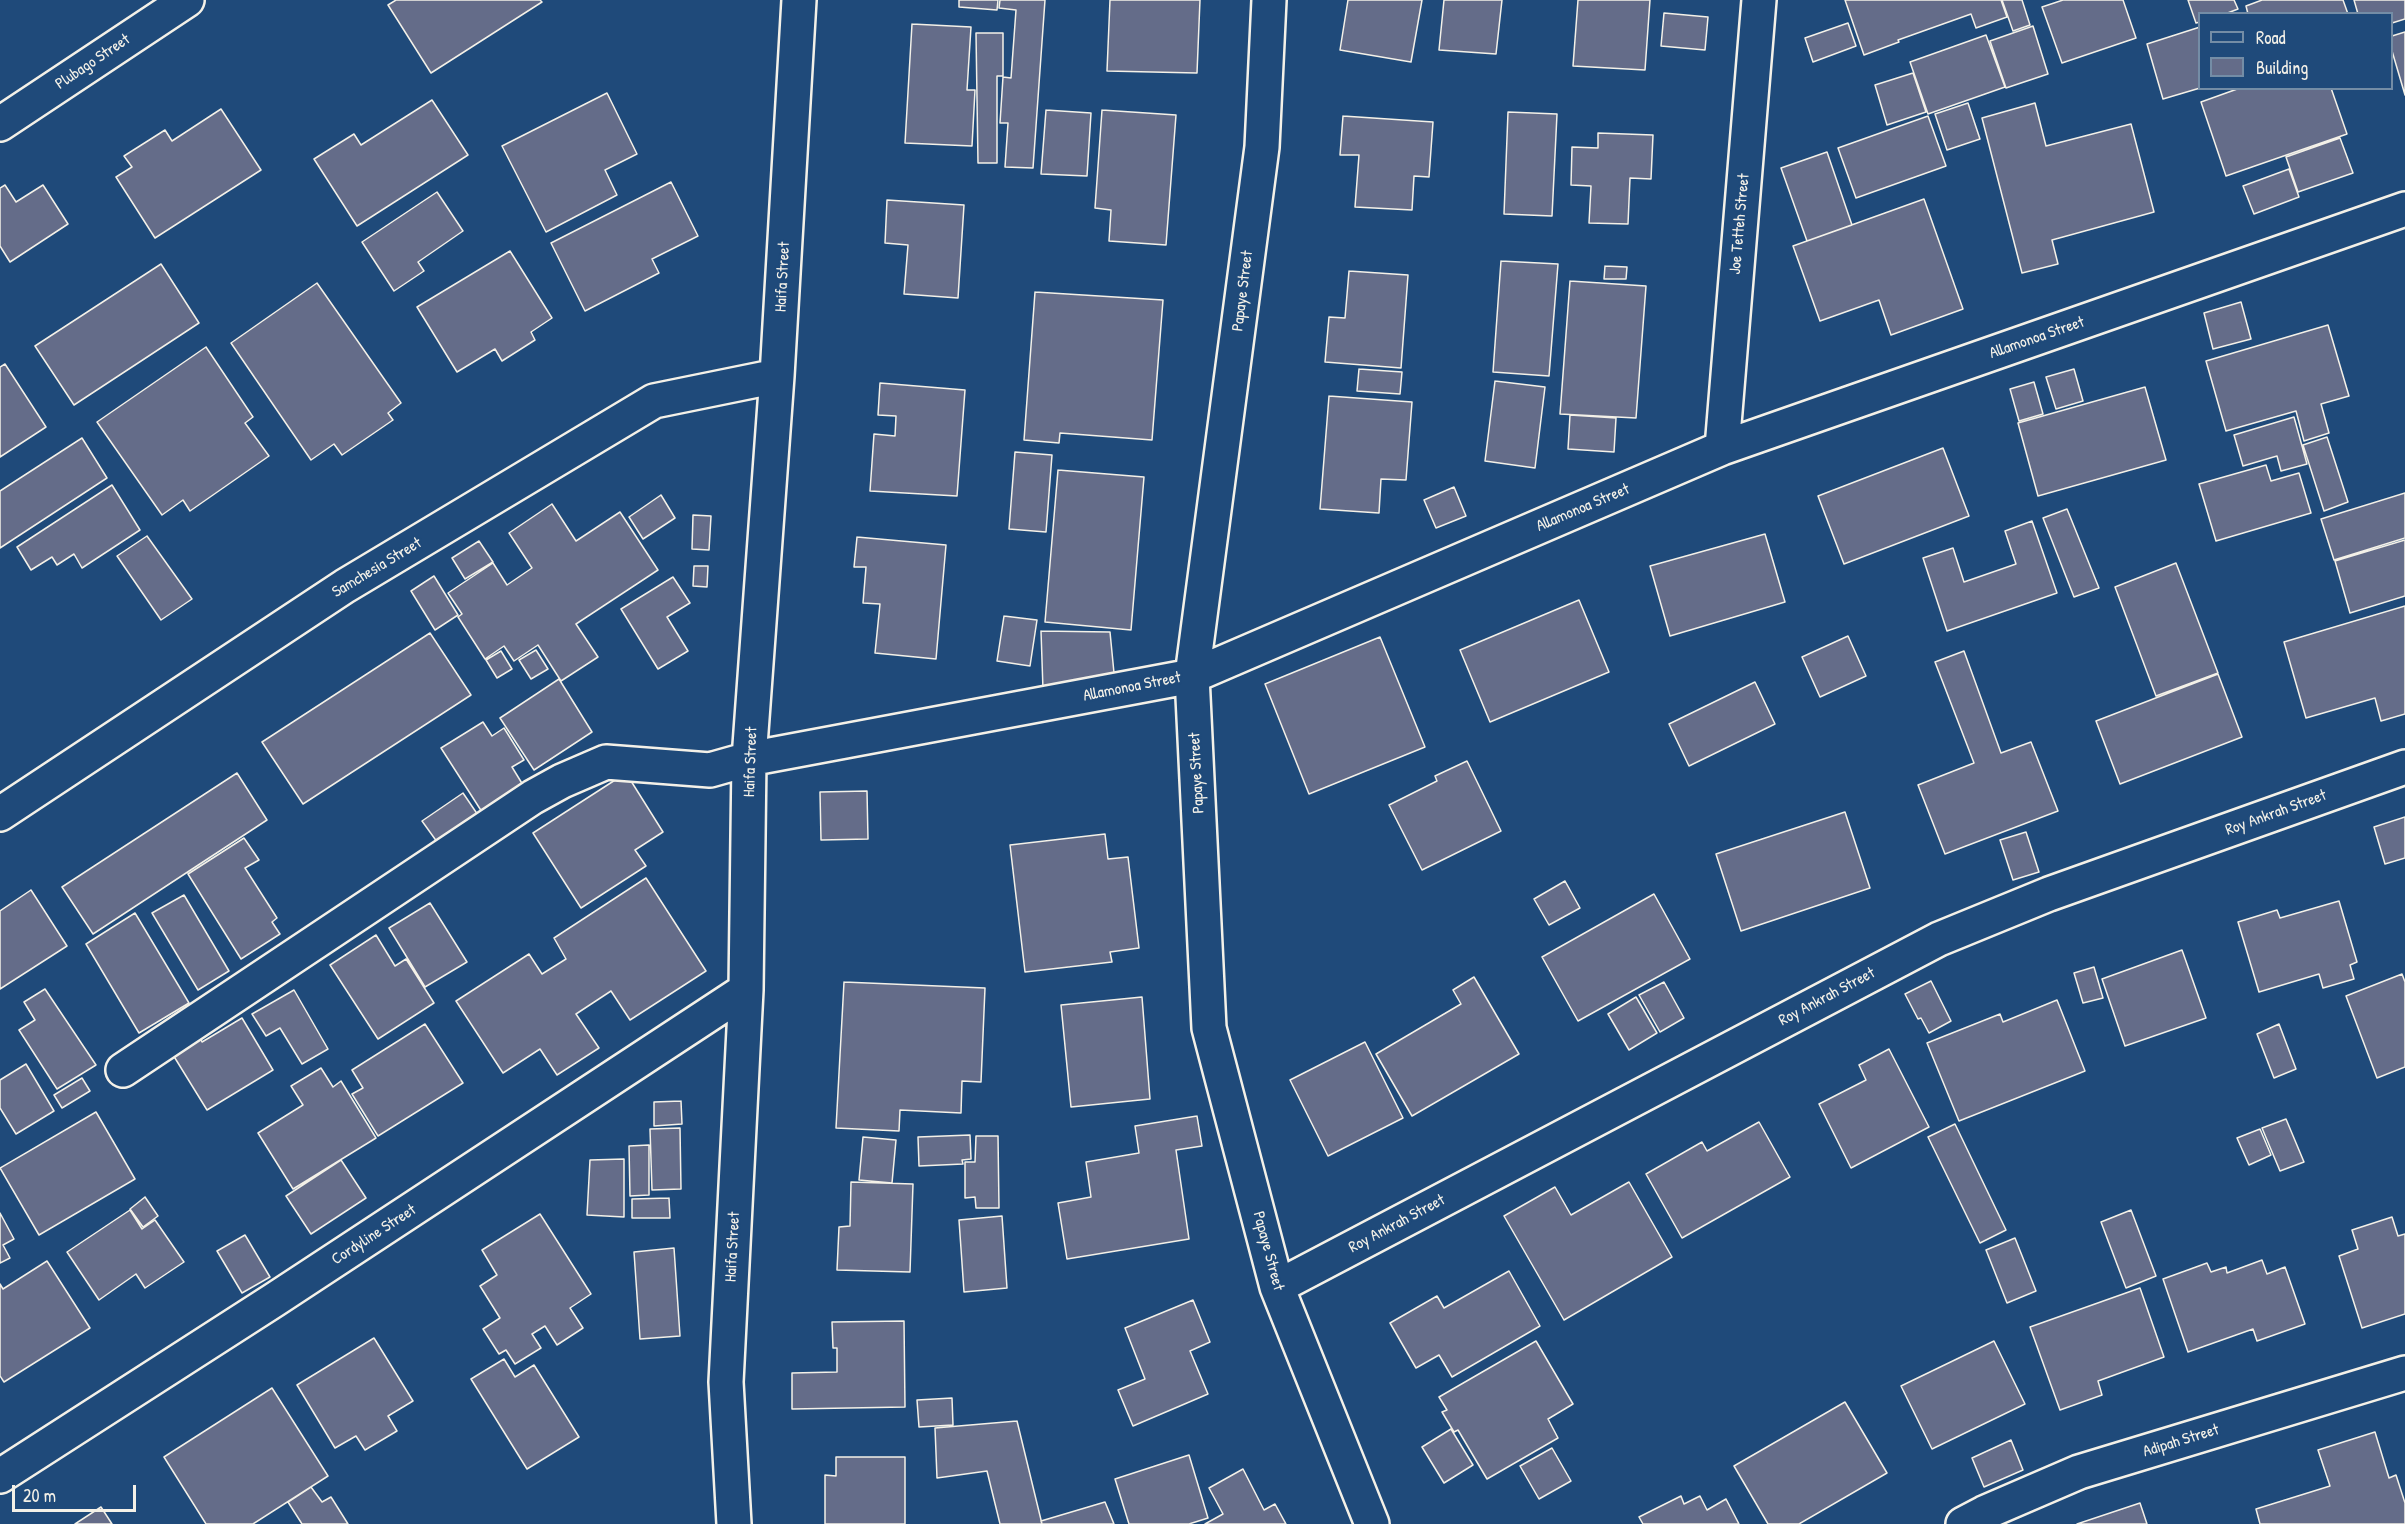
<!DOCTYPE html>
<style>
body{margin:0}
#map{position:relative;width:2405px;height:1524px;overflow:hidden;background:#1f4a7a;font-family:"Patrick Hand",sans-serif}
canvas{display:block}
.legend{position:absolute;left:2198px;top:12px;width:195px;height:78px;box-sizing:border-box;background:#1f4a7a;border:2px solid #748da6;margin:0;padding:8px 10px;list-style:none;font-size:18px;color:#f4f1e8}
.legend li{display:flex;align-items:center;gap:12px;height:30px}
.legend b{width:30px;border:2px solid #748da6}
.scale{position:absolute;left:12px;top:1485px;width:124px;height:27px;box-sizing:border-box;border:3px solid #f4f1e8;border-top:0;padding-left:8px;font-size:18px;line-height:21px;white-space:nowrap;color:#f4f1e8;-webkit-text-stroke:4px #1f4a7a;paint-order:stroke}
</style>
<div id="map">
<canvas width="2405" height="1524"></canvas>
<ul class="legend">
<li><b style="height:8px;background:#1f4a7a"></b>Road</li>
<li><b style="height:16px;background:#646c89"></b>Building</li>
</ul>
<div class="scale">20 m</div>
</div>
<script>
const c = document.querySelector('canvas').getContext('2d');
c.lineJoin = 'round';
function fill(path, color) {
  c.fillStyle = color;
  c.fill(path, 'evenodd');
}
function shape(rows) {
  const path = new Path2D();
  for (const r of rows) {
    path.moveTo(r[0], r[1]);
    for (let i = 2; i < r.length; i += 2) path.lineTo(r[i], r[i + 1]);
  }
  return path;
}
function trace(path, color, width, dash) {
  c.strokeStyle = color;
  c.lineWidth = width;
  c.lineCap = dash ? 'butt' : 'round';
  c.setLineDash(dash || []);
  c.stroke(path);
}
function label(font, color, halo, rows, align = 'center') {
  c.font = font + ' "Patrick Hand",sans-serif';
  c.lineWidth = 4.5;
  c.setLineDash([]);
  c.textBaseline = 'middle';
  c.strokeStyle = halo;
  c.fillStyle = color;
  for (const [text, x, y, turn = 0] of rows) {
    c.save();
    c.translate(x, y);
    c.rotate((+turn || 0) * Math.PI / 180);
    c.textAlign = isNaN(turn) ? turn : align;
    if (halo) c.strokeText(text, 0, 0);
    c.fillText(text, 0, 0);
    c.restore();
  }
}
const building = shape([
 [396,0,540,0,542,2,431,73,388,5,396,0],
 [959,0,998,0,997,10,959,7,959,0],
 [1000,0,1045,0,1033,168,1005,167,1008,123,1000,123,1003,77,1011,78,1016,10,999,8,1000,0],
 [1110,0,1200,0,1197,73,1107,71,1110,0],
 [1348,0,1422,0,1411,62,1340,50,1348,0],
 [1444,0,1502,0,1496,54,1439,50,1444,0],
 [1578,0,1650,0,1645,70,1573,66,1578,0],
 [1845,0,2001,0,2007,17,1976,28,1971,14,1898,40,1899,42,1864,55,1845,0],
 [2002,0,2022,0,2030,25,2013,31,2002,0],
 [2063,0,2123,0,2136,38,2062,63,2042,7,2063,0],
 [2188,0,2234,0,2238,9,2225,14,2200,14,2200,22,2196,23,2188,0],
 [2262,0,2343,0,2348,14,2248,14,2246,6,2262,0],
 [2354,0,2405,0,2405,19,2392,23,2392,14,2358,14,2354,0],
 [1664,13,1708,17,1705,50,1661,46,1664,13],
 [1848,23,1856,46,1813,62,1805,38,1848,23],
 [912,24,971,27,967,90,975,90,972,146,905,143,912,24],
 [2033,26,2048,74,2006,88,1990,41,2033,26],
 [2200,27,2200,88,2163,99,2147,44,2200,27],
 [2405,32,2405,95,2392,51,2392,36,2405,32],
 [976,33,1003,33,1003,76,997,76,997,163,978,163,976,33],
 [1986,35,2005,87,1928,114,1910,62,1986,35],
 [1913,73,1926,112,1887,125,1875,85,1913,73],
 [2240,88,2331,88,2347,134,2226,176,2201,102,2240,88],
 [607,93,637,154,605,170,617,195,546,232,502,146,607,93],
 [432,100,468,155,357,226,314,159,354,134,361,145,432,100],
 [1968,103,1980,139,1947,150,1935,114,1968,103],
 [2035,103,2046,146,2131,124,2154,212,2052,240,2058,264,2022,273,1982,118,2035,103],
 [221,109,261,170,155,238,116,177,132,167,124,156,165,130,172,141,221,109],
 [1046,110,1091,113,1087,176,1041,174,1046,110],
 [1102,110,1176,115,1166,245,1109,241,1111,210,1095,208,1102,110],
 [1508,112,1557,114,1552,216,1504,214,1508,112],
 [1343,116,1433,122,1429,177,1414,176,1412,210,1355,207,1359,155,1340,155,1343,116],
 [1928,116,1946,166,1856,198,1838,148,1928,116],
 [1598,133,1653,135,1651,179,1630,178,1628,224,1589,223,1591,186,1571,185,1572,147,1598,148,1598,133],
 [2340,138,2353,173,2298,192,2286,157,2340,138],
 [1827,152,1852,225,1807,241,1781,168,1827,152],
 [2289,169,2299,197,2254,214,2243,186,2289,169],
 [671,182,698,236,652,259,659,273,585,311,551,243,671,182],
 [5,185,16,202,43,185,68,224,10,262,0,246,0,188,5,185],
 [437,192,463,231,418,262,424,271,394,291,362,242,437,192],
 [1924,199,1963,309,1891,335,1879,300,1820,321,1793,246,1924,199],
 [887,200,964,205,958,298,904,294,908,245,885,243,887,200],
 [510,251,552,318,531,332,535,340,502,361,495,349,457,372,417,307,510,251],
 [1501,261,1558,264,1549,376,1493,372,1501,261],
 [161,264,199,323,74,405,35,346,161,264],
 [1605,266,1627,267,1626,279,1604,279,1605,266],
 [1349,271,1408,275,1401,368,1325,362,1329,317,1345,318,1349,271],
 [1570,281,1646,286,1636,418,1560,414,1570,281],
 [317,283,401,403,388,413,393,420,342,455,334,444,311,460,231,343,317,283],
 [1035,292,1163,300,1152,440,1060,433,1059,443,1024,440,1035,292],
 [2241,302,2251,339,2213,349,2204,313,2241,302],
 [2328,325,2349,396,2321,404,2329,433,2304,441,2296,411,2226,431,2206,361,2328,325],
 [206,347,253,417,245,423,269,456,190,511,183,500,162,515,97,422,206,347],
 [5,364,46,427,0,457,0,367,5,364],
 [1359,369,1402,372,1400,394,1357,391,1359,369],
 [2074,369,2083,401,2056,409,2046,377,2074,369],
 [1495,381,1545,387,1535,468,1485,461,1495,381],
 [2034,382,2043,414,2019,421,2010,389,2034,382],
 [880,383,965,390,957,496,870,491,874,434,895,436,896,416,878,415,880,383],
 [2145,387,2166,460,2038,496,2018,423,2145,387],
 [1329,396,1412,402,1406,480,1381,479,1379,513,1320,509,1329,396],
 [1570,415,1616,418,1614,452,1568,449,1570,415],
 [2294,417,2307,464,2281,471,2277,456,2243,466,2234,435,2294,417],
 [2327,437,2348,502,2324,511,2303,445,2327,437],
 [82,438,107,478,0,548,0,491,82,438],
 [1943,448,1969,516,1844,564,1818,496,1943,448],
 [1015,452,1052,455,1046,532,1009,529,1015,452],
 [2266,465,2271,481,2299,473,2311,513,2216,541,2199,484,2266,465],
 [1058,470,1144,477,1131,630,1045,622,1058,470],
 [112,485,140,530,82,568,74,554,57,565,52,557,31,570,17,547,112,485],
 [1454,487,1466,516,1436,528,1424,500,1454,487],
 [2405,493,2405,538,2334,560,2321,519,2405,493],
 [661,495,675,518,643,539,629,517,661,495],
 [552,504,576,541,620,512,658,570,576,624,598,657,561,681,538,645,514,661,504,646,485,659,458,617,462,614,448,593,493,563,507,585,532,568,509,533,552,504],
 [2067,509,2099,588,2074,597,2043,518,2067,509],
 [693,515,711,516,709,550,692,549,693,515],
 [2032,521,2057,593,1947,631,1923,558,1953,548,1964,582,2016,564,2005,531,2032,521],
 [1765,534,1785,602,1670,636,1650,566,1765,534],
 [147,536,192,599,161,620,117,556,147,536],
 [857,537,946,545,936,659,875,653,880,604,863,603,866,567,854,567,857,537],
 [2405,540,2405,596,2350,613,2335,561,2405,540],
 [479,541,493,562,465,579,452,558,479,541],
 [2176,563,2218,673,2156,696,2115,587,2176,563],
 [694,566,708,566,707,587,693,586,694,566],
 [434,576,458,615,435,630,411,591,434,576],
 [673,577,690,603,667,617,688,651,658,669,621,609,673,577],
 [1579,600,1609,672,1490,722,1460,650,1579,600],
 [2405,606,2405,714,2381,721,2375,698,2306,718,2284,642,2405,606],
 [1004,616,1037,620,1030,666,997,661,1004,616],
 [1041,631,1110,632,1114,673,1043,690,1041,631],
 [430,633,471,695,303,804,262,742,430,633],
 [1848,636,1866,676,1820,697,1802,657,1848,636],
 [1380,637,1425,747,1309,794,1265,684,1380,637],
 [536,650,548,669,531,679,519,660,536,650],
 [501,651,512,669,497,678,486,660,501,651],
 [1964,651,2001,753,2031,742,2058,811,1945,854,1918,785,1974,763,1935,662,1964,651],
 [2218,674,2242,737,2120,784,2096,721,2218,674],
 [559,679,592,732,534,770,500,718,559,679],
 [1755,682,1775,724,1689,766,1669,724,1755,682],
 [483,722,492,736,504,728,524,760,512,767,523,785,482,812,441,748,483,722],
 [1467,761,1501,831,1422,870,1389,805,1437,781,1435,776,1467,761],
 [237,773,267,820,93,934,62,887,237,773],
 [626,773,663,832,635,850,646,866,581,908,533,833,626,773],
 [867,791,868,839,821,840,820,792,867,791],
 [463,793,480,818,440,846,422,821,463,793],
 [1845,812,1870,888,1741,931,1716,854,1845,812],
 [2405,817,2405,858,2385,864,2374,827,2405,817],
 [2026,832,2039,872,2013,880,2000,840,2026,832],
 [1105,834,1108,859,1128,857,1139,948,1110,952,1112,962,1025,972,1010,845,1105,834],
 [244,838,259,860,245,868,277,918,272,922,280,934,241,959,188,874,244,838],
 [646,878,706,971,630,1020,611,991,576,1014,599,1048,557,1075,540,1049,503,1073,456,1001,529,954,542,974,566,959,554,938,646,878],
 [1565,881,1580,908,1549,925,1534,899,1565,881],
 [31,890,67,946,0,989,0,911,31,890],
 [1654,894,1690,959,1578,1021,1542,957,1654,894],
 [184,895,229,971,198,990,152,913,184,895],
 [2339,901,2357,962,2350,965,2354,979,2323,988,2319,974,2259,992,2238,922,2277,910,2280,918,2339,901],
 [430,903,467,962,425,987,389,928,430,903],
 [135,913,189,1003,139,1033,86,944,135,913],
 [376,935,395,966,406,959,434,1003,378,1039,330,965,376,935],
 [2182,950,2206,1018,2125,1046,2102,979,2182,950],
 [2094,967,2103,998,2083,1003,2074,973,2094,967],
 [2402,974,2405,982,2405,1067,2377,1078,2346,996,2402,974],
 [1474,977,1519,1054,1412,1116,1376,1054,1461,1004,1453,990,1474,977],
 [1931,981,1951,1021,1929,1033,1921,1018,1918,1019,1905,994,1931,981],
 [844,982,985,988,981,1082,962,1081,961,1113,900,1110,899,1131,836,1128,844,982],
 [1664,982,1684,1018,1660,1032,1639,995,1664,982],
 [45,989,96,1065,57,1089,19,1030,35,1020,24,1002,45,989],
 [294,990,328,1049,302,1064,280,1028,266,1036,252,1014,294,990],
 [1142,997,1150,1099,1071,1107,1061,1005,1142,997],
 [1636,997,1657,1033,1629,1050,1608,1014,1636,997],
 [2057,1000,2085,1071,1959,1121,1927,1043,2000,1014,2003,1022,2057,1000],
 [242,1018,273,1070,207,1110,170,1050,198,1033,202,1042,242,1018],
 [425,1024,463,1083,378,1136,352,1094,363,1088,352,1070,425,1024],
 [2279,1024,2296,1069,2274,1078,2257,1034,2279,1024],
 [1365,1042,1403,1118,1328,1156,1290,1080,1365,1042],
 [1889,1049,1929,1127,1851,1168,1819,1104,1866,1080,1859,1065,1889,1049],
 [26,1064,54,1111,16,1134,0,1108,0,1080,26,1064],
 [321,1068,333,1087,341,1081,376,1138,293,1189,258,1133,303,1105,291,1086,321,1068],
 [82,1078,90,1091,62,1108,54,1095,82,1078],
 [681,1101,682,1124,654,1126,654,1102,681,1101],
 [96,1112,135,1179,39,1235,0,1168,96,1112],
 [1197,1116,1202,1146,1176,1150,1189,1239,1067,1259,1058,1203,1091,1197,1086,1162,1139,1153,1135,1126,1197,1116],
 [2286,1119,2304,1162,2280,1171,2262,1128,2286,1119],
 [1759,1122,1790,1177,1682,1238,1646,1174,1702,1142,1707,1151,1759,1122],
 [1955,1124,2006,1230,1980,1243,1928,1137,1955,1124],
 [680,1128,681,1189,652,1190,650,1129,680,1128],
 [2260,1129,2271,1155,2249,1165,2237,1138,2260,1129],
 [970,1135,971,1159,962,1160,963,1164,919,1166,918,1137,970,1135],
 [976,1136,998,1136,999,1208,976,1208,975,1197,965,1198,965,1162,975,1162,976,1136],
 [863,1137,896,1140,892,1183,859,1180,863,1137],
 [649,1145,649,1195,630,1196,629,1146,649,1145],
 [624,1159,624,1217,587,1215,590,1160,624,1159],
 [341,1160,366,1198,311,1234,286,1196,341,1160],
 [851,1182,913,1184,910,1272,837,1270,839,1227,850,1226,851,1182],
 [1629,1182,1672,1257,1564,1320,1504,1216,1555,1187,1571,1215,1629,1182],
 [145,1197,158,1216,143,1227,130,1209,145,1197],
 [669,1198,670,1218,632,1218,632,1199,669,1198],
 [130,1210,142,1229,155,1220,184,1262,145,1288,136,1274,99,1300,67,1252,130,1210],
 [2131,1210,2156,1276,2126,1288,2101,1222,2131,1210],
 [0,1213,14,1239,3,1245,10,1258,0,1263,0,1213],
 [540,1214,591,1294,570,1308,583,1328,557,1345,545,1326,532,1334,541,1348,515,1364,506,1350,499,1354,483,1329,500,1318,480,1286,497,1275,482,1250,540,1214],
 [1002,1216,1007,1288,964,1292,959,1220,1002,1216],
 [2392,1217,2398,1236,2405,1234,2405,1314,2362,1328,2339,1256,2358,1249,2352,1230,2392,1217],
 [245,1235,270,1277,242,1293,217,1251,245,1235],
 [2015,1238,2036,1291,2007,1303,1986,1250,2015,1238],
 [674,1248,680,1336,640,1339,634,1252,674,1248],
 [2262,1260,2267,1274,2285,1267,2305,1324,2257,1341,2253,1329,2188,1352,2163,1279,2207,1263,2211,1272,2226,1267,2227,1273,2262,1260],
 [47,1261,90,1328,4,1382,0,1376,0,1284,3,1289,47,1261],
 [1509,1271,1540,1326,1452,1377,1439,1355,1416,1368,1390,1323,1437,1296,1444,1308,1509,1271],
 [2140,1288,2164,1357,2098,1381,2102,1395,2060,1410,2030,1327,2140,1288],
 [1193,1300,1210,1342,1190,1351,1208,1394,1133,1426,1118,1390,1145,1379,1125,1328,1193,1300],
 [904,1321,905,1407,792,1409,792,1373,837,1372,837,1348,833,1348,832,1322,904,1321],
 [374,1338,413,1401,388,1416,397,1431,365,1450,356,1436,335,1448,297,1385,374,1338],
 [1536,1341,1573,1404,1548,1419,1558,1438,1487,1479,1458,1430,1454,1432,1442,1412,1447,1410,1439,1397,1536,1341],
 [1994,1341,2025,1404,1932,1449,1901,1386,1994,1341],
 [504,1359,515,1377,534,1365,579,1437,527,1469,471,1379,504,1359],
 [272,1388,328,1476,253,1524,206,1524,164,1457,272,1388],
 [952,1398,953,1425,919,1427,917,1400,952,1398],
 [1845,1402,1887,1473,1799,1524,1768,1524,1734,1466,1845,1402],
 [1017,1421,1042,1524,1000,1524,987,1471,937,1478,935,1428,1017,1421],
 [1451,1429,1473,1465,1444,1483,1422,1447,1451,1429],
 [2375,1432,2389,1478,2396,1475,2405,1503,2405,1524,2260,1524,2256,1509,2330,1486,2318,1450,2375,1432],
 [2011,1440,2023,1470,1984,1487,1972,1458,2011,1440],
 [1552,1448,1571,1481,1539,1499,1520,1466,1552,1448],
 [1189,1455,1208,1518,1189,1524,1129,1524,1115,1479,1189,1455],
 [836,1457,905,1457,905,1524,825,1524,825,1475,836,1476,836,1457],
 [1243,1469,1264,1510,1275,1504,1286,1524,1205,1524,1223,1514,1209,1488,1243,1469],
 [311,1487,322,1502,331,1497,348,1524,302,1524,288,1502,311,1487],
 [1681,1496,1684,1504,1700,1496,1707,1510,1726,1499,1739,1524,1643,1524,1639,1517,1681,1496],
 [1105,1502,1114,1524,1042,1524,1041,1521,1105,1502],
 [2140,1503,2147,1524,2077,1524,2140,1503],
 [101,1507,112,1524,75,1524,101,1507]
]);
const street = shape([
 [1269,0,1262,147,1192,676,1209,1028,1277,1287,1372,1524],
 [0,124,187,0],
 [1722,448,1759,0],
 [0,814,345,586,654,401,777,376],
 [123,1070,533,797,562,781,606,762,710,770,749,759,1192,676,1722,448,2405,209],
 [1277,1287,1939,939,2049,894,2405,767],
 [0,1476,274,1300,746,990],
 [734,1524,726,1382,746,990,749,759,777,376,799,0],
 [1963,1524,1984,1513,2079,1472,2405,1373]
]);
const streetNames = [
 ["Plubago Street",93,62,-34],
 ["Joe Tetteh Street",1740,224,-85],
 ["Haifa Street",783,277,-87],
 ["Papaye Street",1243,291,-83],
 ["Allamonoa Street",2037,338,-19],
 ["Allamonoa Street",1583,508,-23],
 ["Samchesia Street",377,568,-31],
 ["Allamonoa Street",1132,687,-11],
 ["Haifa Street",751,762,-88],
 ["Papaye Street",1197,773,-93],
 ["Roy Ankrah Street",2276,813,-20],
 ["Roy Ankrah Street",1827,997,-28],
 ["Roy Ankrah Street",1397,1224,-28],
 ["Cordyline Street",374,1235,-33],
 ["Haifa Street",733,1247,-87],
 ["Papaye Street",1268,1251,75],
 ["Adipah Street",2181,1441,-17]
];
fill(building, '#646c89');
trace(building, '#f4f1e8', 1.5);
trace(street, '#f4f1e8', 38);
trace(street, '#1f4a7a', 33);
label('16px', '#f4f1e8', '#1f4a7a', streetNames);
</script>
